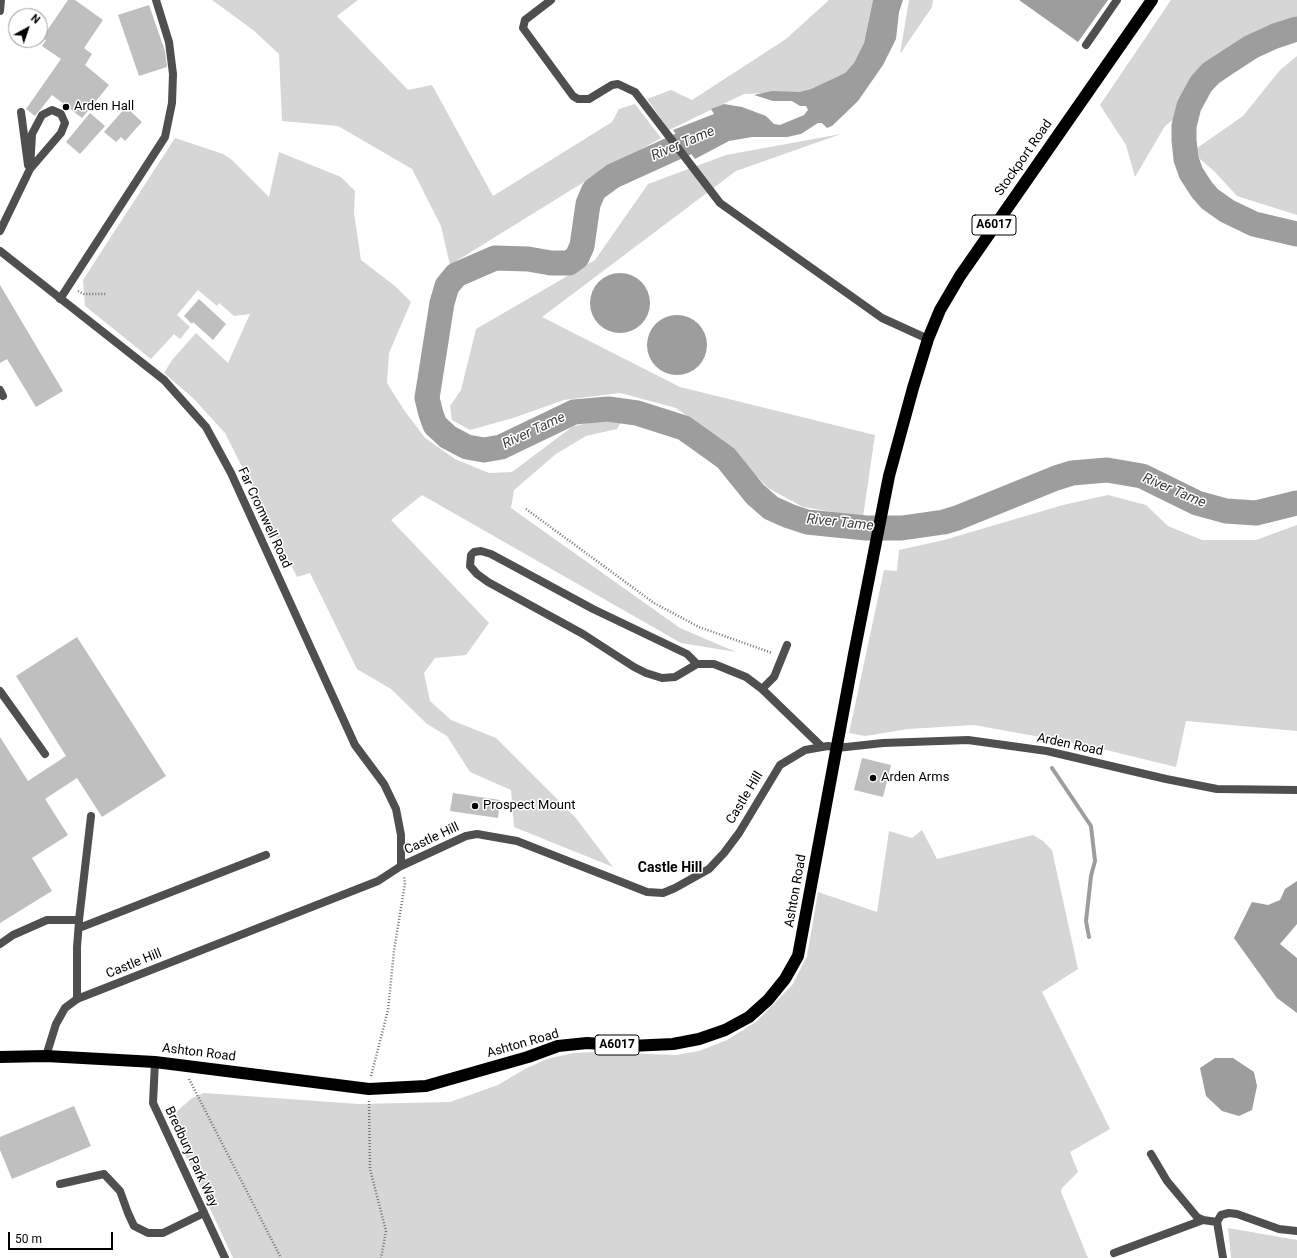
<!DOCTYPE html>
<style>
body{margin:0}
#map{position:relative;width:1297px;height:1258px;overflow:hidden;background:#fff;font-family:Roboto,sans-serif}
canvas{display:block}
.north{position:absolute;left:8px;top:8px;width:40px;height:40px;box-sizing:border-box;background:#fff;border:1px solid #999;border-radius:50%;rotate:40deg;font-size:11px;font-weight:700;line-height:16px;text-align:center;color:#000}
.north::after{content:'';display:block;margin:auto;width:14px;height:18px;background:#000;clip-path:polygon(50% 0,100% 100%,50% 72%,0 100%)}
.scale{position:absolute;left:8px;top:1232px;width:105px;height:18px;box-sizing:border-box;border:2px solid #000;border-top:0;padding-left:5px;font-size:12px;line-height:14px;white-space:nowrap;color:#000;-webkit-text-stroke:3px #fff;paint-order:stroke}
</style>
<div id="map">
<canvas width="1297" height="1258"></canvas>
<div class="north">N</div>
<div class="scale">50 m</div>
</div>
<script>
const c = document.querySelector('canvas').getContext('2d');
c.lineJoin = 'round';
function fill(path, color) {
  c.fillStyle = color;
  c.fill(path, 'evenodd');
}
function shape(rows) {
  const path = new Path2D();
  for (const r of rows) {
    if (r.length === 3) {
      path.moveTo(r[0] + r[2], r[1]);
      path.arc(r[0], r[1], r[2], 0, 2 * Math.PI);
      continue;
    }
    path.moveTo(r[0], r[1]);
    for (let i = 2; i < r.length; i += 2) path.lineTo(r[i], r[i + 1]);
  }
  return path;
}
function trace(path, color, width, dash) {
  c.strokeStyle = color;
  c.lineWidth = width;
  c.lineCap = dash ? 'butt' : 'round';
  c.setLineDash(dash || []);
  c.stroke(path);
}
function label(font, color, halo, rows, align = 'center') {
  c.font = font + ' Roboto,sans-serif';
  c.lineWidth = 3;
  c.setLineDash([]);
  c.textBaseline = 'middle';
  c.strokeStyle = halo;
  c.fillStyle = color;
  for (const [text, x, y, turn = 0] of rows) {
    c.save();
    c.translate(x, y);
    c.rotate((+turn || 0) * Math.PI / 180);
    c.textAlign = isNaN(turn) ? turn : align;
    if (halo) c.strokeText(text, 0, 0);
    c.fillText(text, 0, 0);
    c.restore();
  }
}
const green = shape([
 [212,0,358,0,337,16,408,90,432,85,493,196,612,122,619,109,635,104,661,138,584,182,450,265,441,226,412,169,338,126,282,121,279,54,253,30],
 [829,0,873,0,864,43,854,63,845,73,811,89,799,92,744,94,669,130,647,99,671,90,692,100,786,39],
 [909,0,933,0,932,7,900,54],
 [1171,0,1297,0,1297,23,1165,126,1135,177,1126,145,1100,105],
 [1297,56,1297,215,1237,196,1214,171,1194,154,1197,148,1243,116,1280,70],
 [841,134,736,171,542,317,680,387,875,435,863,517,803,507,768,488,727,445,676,408,620,393,564,400,513,418,470,430,452,420,450,406,461,390,476,329,595,260,648,184,726,155],
 [175,138,223,154,231,159,269,197,279,152,341,177,355,191,354,213,361,260,395,286,411,302,389,353,387,383,404,410,425,438,455,459,489,473,512,472,572,427,605,418,622,420,617,429,586,436,556,454,514,490,511,508,680,628,736,652,681,643,422,495,391,520,489,623,466,655,435,658,424,673,430,701,451,720,496,738,575,817,613,867,514,827,511,790,470,772,447,736,427,724,391,689,357,669,310,573,297,577,225,433,194,399,164,373,172,360,196,333,228,363,250,314,234,316,219,303,217,306,198,290,177,315,190,327,180,339,174,334,151,359,85,306,83,280],
 [1108,495,1146,505,1168,526,1202,540,1256,540,1297,525,1297,731,1186,721,1176,767,1090,746,974,725,908,729,865,736,849,733,884,570,897,571,899,550,944,540,1063,505],
 [922,830,937,859,1033,835,1043,841,1052,850,1078,969,1042,992,1110,1129,1070,1152,1078,1172,1062,1188,1061,1192,1088,1258,233,1258,173,1129,174,1114,192,1098,204,1093,358,1104,450,1102,498,1085,525,1069,547,1059,573,1053,595,1052,676,1055,699,1051,727,1040,756,1022,793,984,807,956,818,892,877,912,889,831,912,838],
 [1228,1228,1297,1240,1297,1258,1231,1258]
]);
const water = shape([
 [873,0,903,0,899,12,896,39,883,65,858,101,832,126,827,128,822,123,818,123,801,134,787,137,752,137,729,141,695,159,673,130,714,114,711,109,724,104,742,107,766,116,774,124,780,125,804,115,808,110,806,106,800,106,792,101,773,101,754,95,772,91,799,92,811,89,845,73,854,63,864,43],
 [1019,0,1108,0,1078,42],
 [620,303,30],
 [677,345,30],
 [1297,881,1297,924,1280,944,1297,958,1297,1013,1277,998,1234,938,1252,902,1268,905,1280,900,1285,889],
 [1215,1058,1233,1058,1254,1072,1257,1086,1252,1110,1239,1116,1222,1111,1206,1096,1200,1068]
]);
const stream = shape([
 [1052,768,1091,826,1095,861,1091,876,1086,921,1089,937]
]);
const river = shape([
 [1297,29,1275,36,1251,47,1211,73,1201,84,1189,106,1184,126,1184,140,1186,159,1191,173,1202,190,1210,199,1227,211,1254,224,1297,234],
 [714,130,613,176,594,190,588,204,582,246,577,257,569,263,551,263,528,259,495,258,456,275,447,286,442,303,427,398,431,414,435,425,448,437,467,447,484,450,501,447,574,412,608,409,637,413,684,428,726,458,755,494,771,508,789,516,807,522,866,528,902,528,944,522,957,518,1056,478,1072,473,1107,470,1142,476,1197,503,1226,511,1256,513,1297,503]
]);
const building = shape([
 [68,0,75,0,103,20,84,48,92,54,85,65,109,85,82,118,52,95,35,116,26,109,61,59,42,46,46,40,42,38],
 [149,5,165,51,167,67,139,76,118,15],
 [126,107,142,122,125,141,121,137,116,142,104,132],
 [90,113,105,126,80,154,66,142],
 [0,285,63,391,36,407,7,359,0,363],
 [199,299,226,324,213,340,193,322,192,324,184,316],
 [77,637,166,776,102,817,77,778,45,799,68,835,32,858,52,891,0,923,0,737,28,781,66,756,16,676],
 [862,758,891,765,883,797,854,790],
 [453,793,500,800,498,818,450,811],
 [74,1106,91,1146,12,1179,0,1150,0,1137]
]);
const path = shape([
 [78,291,84,294,106,294],
 [526,509,654,603,699,627,772,653],
 [371,1076,388,1010,394,951,405,883,404,877],
 [189,1079,281,1258],
 [369,1101,370,1169,386,1231,381,1258]
]);
const lane = shape([
 [551,0,525,20,523,28,573,96,578,99,589,99,612,85,618,84,635,92,720,203,882,318,928,339],
 [0,11,1,0],
 [1086,45,1117,0],
 [21,112,28,165],
 [0,231,30,169,61,133,65,123,61,114,52,110,42,115,32,134,30,169],
 [60,299,165,137,172,103,173,74,169,42,156,0],
 [0,390,3,396],
 [697,664,687,654,593,609,491,554,481,551,474,552,471,555,470,566,477,574,488,582,583,634,634,667,646,673,662,678,675,677,697,664,714,664,746,677,762,689,821,746],
 [762,689,774,677,787,645],
 [0,691,45,754],
 [79,928,266,855],
 [0,944,13,935,47,920,79,920,91,816],
 [77,999,77,947,79,922],
 [1151,1154,1167,1181,1197,1217,1203,1220,1217,1222],
 [60,1184,104,1174,120,1191,128,1213,134,1226,148,1233,163,1233,204,1213],
 [1114,1253,1203,1220],
 [1223,1258,1217,1222,1221,1215,1229,1213,1237,1214,1279,1229,1297,1231]
]);
const street = shape([
 [0,251,164,380,206,427,231,473,355,745,384,784,396,809,401,835,401,866],
 [46,1056,56,1024,65,1008,77,999,378,881,401,866,466,836,477,834,517,841,647,892,663,893,675,888,709,869,724,853,739,833,780,765,805,750,828,746,837,748,883,743,968,740,1047,751,1166,779,1217,789,1297,790],
 [155,1062,153,1103,225,1258]
]);
const highway = shape([
 [0,1057,46,1056,155,1062,369,1089,426,1086,528,1057,558,1046,587,1043,630,1046,673,1044,699,1039,725,1030,749,1017,768,1000,785,979,798,956,854,654,889,476,913,388,928,339,940,310,960,276,1152,0]
]);
const markers = [
 [66,107,4,"#000"],
 [873,778,4,"#000"],
 [475,806,4,"#000"]
];
const shields = [
 [994,225,44],
 [617,1045,44]
];
const shieldNames = [
 ["A6017",994,225],
 ["A6017",617,1045]
];
const poiNames = [
 ["Arden Hall",74,107],
 ["Arden Arms",881,778],
 ["Prospect Mount",483,806]
];
const streetNames = [
 ["Stockport Road",1024,158,-55],
 ["Far Cromwell Road",264,518,65],
 ["Arden Road",1070,745,12],
 ["Castle Hill",745,798,-59],
 ["Castle Hill",432,839,-25],
 ["Ashton Road",796,891,-80],
 ["Castle Hill",134,964,-22],
 ["Ashton Road",523,1044,-16],
 ["Ashton Road",199,1053,7],
 ["Bredbury Park Way",191,1157,65]
];
const waterNames = [
 ["River Tame",683,144,-23],
 ["River Tame",534,431,-25],
 ["River Tame",1174,491,23],
 ["River Tame",840,523,6]
];
const neighbourhoodNames = [
 ["Castle Hill",670,868]
];
fill(green, '#d6d6d6');
fill(water, '#9d9d9d');
trace(stream, '#9d9d9d', 4);
trace(river, '#9d9d9d', 25);
fill(building, '#bfbfbf');
trace(path, '#717171', 2.5, [1, 2]);
trace(lane, '#4f4f4f', 8);
trace(street, '#4f4f4f', 8);
trace(highway, '#000', 12);
for (const [x, y, r, color] of markers) {
  const dot = new Path2D();
  dot.arc(x, y, r, 0, 2 * Math.PI);
  c.fillStyle = color;
  c.fill(dot);
  trace(dot, '#fff', 1.5);
}
for (const [x, y, w] of shields) {
  const box = new Path2D();
  box.roundRect(x - w / 2, y - 10, w, 20, 3);
  c.fillStyle = '#fff';
  c.fill(box);
  trace(box, '#000', 1);
}
label('bold 12px', '#000', null, shieldNames);
label('13px', '#000', '#fff', poiNames, 'left');
label('13px', '#000', '#fff', streetNames);
label('italic 14px', '#3e3e3e', '#fff', waterNames);
label('bold 14px', '#000', '#fff', neighbourhoodNames);
</script>
